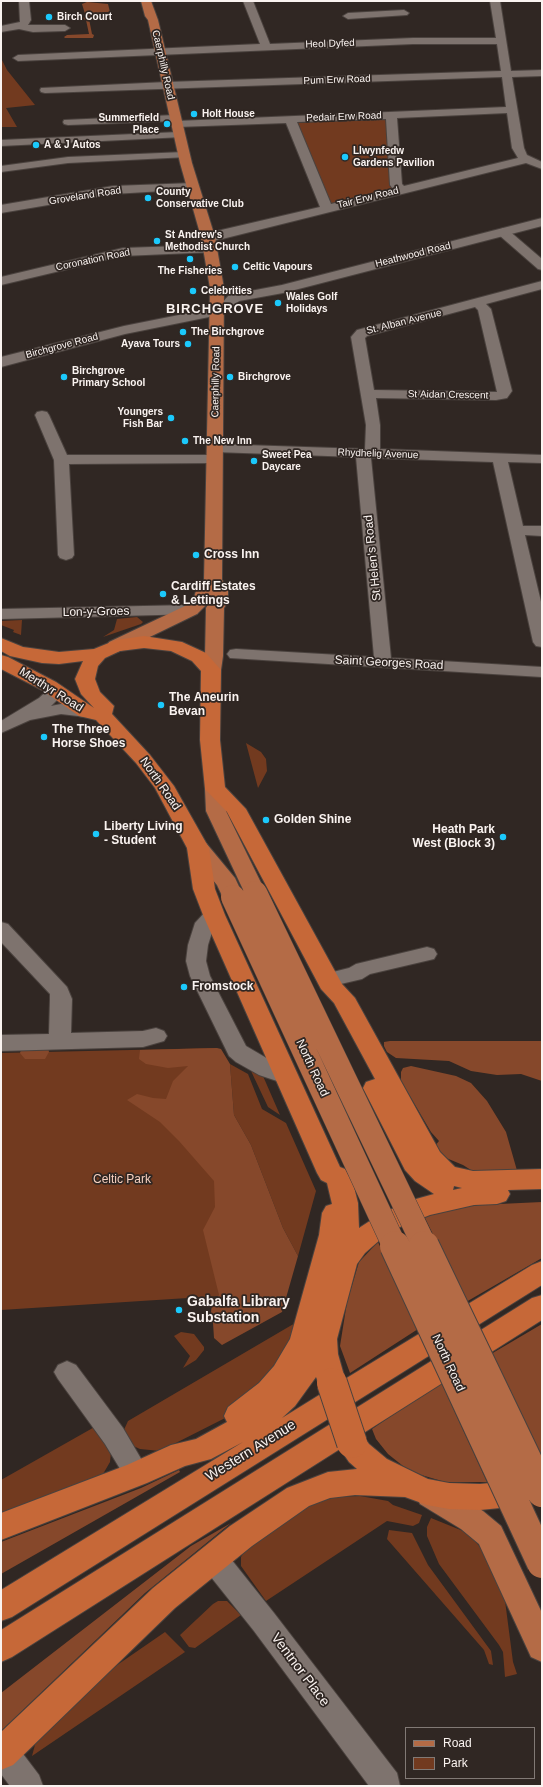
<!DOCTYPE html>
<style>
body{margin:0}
#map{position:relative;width:543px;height:1787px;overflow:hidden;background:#302723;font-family:Helvetica,sans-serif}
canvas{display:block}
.frame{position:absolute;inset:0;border:2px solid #faf3f0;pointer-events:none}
.legend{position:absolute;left:405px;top:1727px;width:130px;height:52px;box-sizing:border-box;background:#302723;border:1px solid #817975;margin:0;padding:5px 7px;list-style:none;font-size:12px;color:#faf3f0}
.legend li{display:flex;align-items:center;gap:8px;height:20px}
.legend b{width:20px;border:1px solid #817975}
</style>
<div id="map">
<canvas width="543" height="1787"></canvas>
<div class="frame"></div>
<ul class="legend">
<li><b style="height:5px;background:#b46b46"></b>Road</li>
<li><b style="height:11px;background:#723a1f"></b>Park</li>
</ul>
</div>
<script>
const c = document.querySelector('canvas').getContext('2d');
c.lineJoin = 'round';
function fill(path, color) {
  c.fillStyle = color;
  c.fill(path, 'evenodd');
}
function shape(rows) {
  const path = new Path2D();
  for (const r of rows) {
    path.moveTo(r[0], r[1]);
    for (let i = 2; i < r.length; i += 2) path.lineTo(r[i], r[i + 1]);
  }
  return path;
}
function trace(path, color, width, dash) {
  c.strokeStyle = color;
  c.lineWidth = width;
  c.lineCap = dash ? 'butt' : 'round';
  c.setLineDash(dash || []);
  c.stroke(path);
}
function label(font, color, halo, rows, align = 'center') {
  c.font = font + ' Helvetica,sans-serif';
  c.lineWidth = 3.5;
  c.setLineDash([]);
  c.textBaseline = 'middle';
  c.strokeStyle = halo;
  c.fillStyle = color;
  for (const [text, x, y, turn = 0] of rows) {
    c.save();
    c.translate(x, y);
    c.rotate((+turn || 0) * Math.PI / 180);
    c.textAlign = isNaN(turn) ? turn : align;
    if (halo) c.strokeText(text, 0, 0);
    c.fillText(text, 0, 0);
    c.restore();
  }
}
const green = shape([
 [1,58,7,70,35,105,6,108,17,127,1,127],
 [379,119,387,120,392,189,330,204,297,123],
 [137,617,143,622,141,624,103,637,114,630,117,619],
 [22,620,21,635,13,632,14,630,1,625,1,621],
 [246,743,261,752,266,759,267,771,258,788],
 [217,1048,219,1296,1,1310,1,1053],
 [230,1064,248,1074,262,1109,286,1123,316,1191,298,1256,283,1228,251,1145,234,1115],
 [251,1071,263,1076,280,1115,268,1107],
 [302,1319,300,1340,237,1412,160,1451,140,1449,131,1445,123,1432,128,1421],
 [181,1332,194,1334,204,1347,204,1350,196,1360,183,1368,190,1356,174,1336],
 [98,1425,111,1452,110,1462,103,1474,96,1478,1,1514,1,1480],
 [360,1496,388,1501,393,1505,422,1515,419,1523,413,1526,387,1521,266,1601,241,1566,241,1557,245,1550,312,1503,328,1497],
 [431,1518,468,1533,481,1548,504,1593,513,1662,517,1674,505,1677,503,1652,499,1645,439,1564,427,1536,427,1527],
 [389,1530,412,1533,428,1565,491,1651,493,1665,489,1664,484,1650,387,1539],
 [218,1601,227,1601,241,1615,195,1648,189,1647,180,1635,213,1604],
 [165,1632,185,1652,32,1756,36,1741,107,1672]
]);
const forest = shape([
 [87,2,108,4,110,12,88,13,91,18,89,19,92,34,94,35,93,38,65,38,64,37,67,35,89,34,86,20,80,18,86,17,82,4],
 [390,1041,542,1041,542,1081,521,1074,497,1075,471,1071,449,1061,396,1058,387,1052,384,1046,384,1042],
 [48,1047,49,1052,45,1059,25,1059,20,1053,21,1050],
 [217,1048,221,1049,230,1064,234,1115,251,1145,283,1228,298,1256,282,1312,222,1345,214,1338,213,1323,210,1320,212,1304,219,1295,203,1230,215,1207,214,1181,179,1141,160,1122,127,1100,137,1094,153,1098,166,1099,173,1081,188,1066,168,1068,146,1064,139,1059,140,1050],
 [411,1066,456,1076,471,1083,487,1101,506,1132,518,1174,474,1172,463,1165,439,1155,435,1146,439,1141,431,1132,401,1081,401,1072,403,1068],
 [542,1202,542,1258,466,1302,424,1216,460,1207,478,1205],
 [378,1242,418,1329,350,1373,340,1346,347,1302,359,1262],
 [542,1324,542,1457,491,1354],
 [441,1382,487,1482,445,1482,418,1474,408,1470,388,1454,376,1439,372,1429],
 [179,1470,180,1472,1,1574,1,1542,141,1488],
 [231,1523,145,1593,1,1731,1,1693,191,1546]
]);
const minor = shape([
 [19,1,29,1,31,20,28,25,65,25,70,28,65,31,33,32,19,29,1,32,1,26,20,22,19,1],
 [243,1,253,1,270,44,413,38,496,38,490,1,500,1,511,71,542,70,542,76,512,77,524,148,527,155,542,162,542,169,526,163,218,240,208,241,204,240,202,237,204,234,320,207,286,123,177,127,172,124,175,121,68,125,64,124,63,122,64,120,175,115,180,118,177,121,506,107,502,77,45,93,41,92,40,90,41,88,167,82,501,71,497,44,413,44,18,61,13,58,18,55,260,44,243,1],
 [507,113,512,148,518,158,404,186,402,184,397,118,507,113],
 [386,119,390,185,393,189,331,204,297,122,386,119],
 [404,10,409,13,407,15,348,19,343,16,348,13,404,10],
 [179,132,183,133,185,135,183,137,1,146,1,140,179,132],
 [184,152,188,153,190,155,188,157,68,163,1,172,1,166,68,157,184,152],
 [193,183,197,185,199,187,197,189,113,194,1,213,1,205,113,186,193,183],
 [503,228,507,229,542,259,542,270,538,269,499,235,497,232,503,228],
 [210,245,216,249,214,252,123,256,1,285,1,277,123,248,210,245],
 [542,281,542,289,486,304,491,309,512,391,507,398,496,400,376,398,380,425,380,449,542,455,542,463,508,462,523,526,542,526,542,536,525,535,542,606,542,647,536,646,533,642,493,462,371,458,391,658,542,667,542,677,230,658,227,654,230,650,236,649,374,657,356,457,215,452,210,451,208,448,210,445,215,444,365,449,366,425,351,337,357,330,542,281],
 [475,307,478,310,497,392,374,390,365,338,367,336,475,307],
 [42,411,47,412,49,415,67,455,214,455,219,456,221,459,219,462,214,463,69,464,74,555,72,558,66,560,60,558,58,555,54,460,35,415,37,412,42,411],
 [191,605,197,606,199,610,197,614,1,619,1,609,191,605],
 [57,686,63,687,66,691,51,706,61,704,86,707,92,708,95,712,92,716,86,717,61,714,30,720,1,733,1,721,39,698,51,687,57,686],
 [214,908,221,910,224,915,214,926,208,945,206,961,210,976,246,1046,275,1063,294,1070,297,1076,294,1082,286,1084,259,1075,236,1062,229,1056,190,976,186,961,188,945,195,923,207,910,214,908],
 [1,922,8,924,67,987,72,999,71,1033,143,1031,156,1028,164,1031,167,1036,164,1041,143,1047,1,1051,1,1035,49,1034,50,999,50,994,1,942,1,922],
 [427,947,434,949,437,954,434,959,370,974,362,979,328,987,321,985,317,980,321,975,349,968,356,964,427,947],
 [67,1361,76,1365,123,1428,150,1474,146,1482,137,1486,128,1482,105,1444,58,1379,54,1372,58,1365,67,1361],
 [213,1546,223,1549,274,1613,397,1773,400,1786,369,1786,254,1631,203,1567,199,1558,203,1549,213,1546],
 [3,1737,14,1742,39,1775,43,1786,10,1786,1,1774,1,1738,3,1737]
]);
const tertiary = shape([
 [542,218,542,226,283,293,239,301,235,305,230,306,225,305,223,302,229,295,282,285,542,218],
 [209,305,214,306,216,309,209,317,125,334,1,367,1,357,124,326,199,311,204,306,209,305]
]);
const primary = shape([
 [141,1,151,1,158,20,192,163,215,237,224,288,222,580,228,588,228,602,224,608,223,656,221,670,218,674,211,676,204,674,201,670,205,656,206,608,210,601,197,614,123,650,116,652,109,650,107,646,109,642,185,606,194,597,197,588,204,580,210,288,201,237,180,163,148,20,145,16,141,1],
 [215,783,222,785,225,789,226,811,266,893,263,898,255,900,247,898,206,811,205,789,208,785,215,783],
 [198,841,206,843,235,878,244,897,241,902,233,904,225,902,217,885,190,853,187,848,190,843,198,841],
 [431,1482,442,1486,483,1511,501,1526,542,1613,542,1662,531,1657,479,1544,461,1529,420,1504,416,1495,420,1486,431,1482]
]);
const trunk = shape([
 [144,636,182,642,206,653,221,670,220,740,225,787,246,809,342,984,355,998,440,1152,455,1167,473,1171,542,1169,542,1189,508,1190,510,1194,506,1201,497,1204,474,1205,430,1215,400,1227,381,1239,365,1253,357,1264,337,1339,338,1354,345,1379,532,1265,542,1261,542,1285,12,1617,1,1621,1,1590,243,1442,211,1459,185,1466,147,1483,1,1540,1,1513,127,1465,171,1445,196,1439,227,1422,224,1416,228,1407,259,1383,274,1366,290,1339,319,1235,322,1213,326,1206,332,1204,327,1183,321,1180,317,1173,203,915,193,889,187,848,155,788,136,763,96,720,79,716,42,690,1,669,1,655,8,657,56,682,94,708,81,694,75,679,83,661,59,664,42,663,10,656,1,651,1,638,23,647,59,652,94,649,116,640,144,636],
 [144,648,171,651,192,661,201,671,200,740,205,789,227,812,321,989,334,1003,375,1079,366,1082,363,1088,405,1170,415,1181,434,1194,416,1199,382,1213,359,1228,358,1203,353,1183,345,1169,340,1167,225,915,215,889,209,848,174,786,150,755,112,714,114,706,100,692,95,679,98,666,105,658,120,651,144,648],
 [454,1186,462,1188,453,1190,454,1186],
 [316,1377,322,1391,324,1392,282,1418,295,1406,316,1377],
 [542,1295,542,1320,362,1434,369,1444,387,1459,428,1479,449,1483,480,1484,500,1482,523,1474,533,1478,538,1487,533,1496,500,1508,480,1510,449,1509,427,1505,405,1497,355,1495,330,1498,309,1506,252,1546,175,1608,13,1765,1,1770,1,1732,153,1588,230,1526,287,1488,328,1472,357,1469,349,1462,340,1449,12,1657,1,1662,1,1630,532,1298,542,1295]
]);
const primaryBridgeFar1 = shape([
 [255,893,425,1247],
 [233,897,395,1247]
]);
const primaryBridge = shape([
 [395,1246,542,1563],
 [424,1246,542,1492]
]);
const trunkBridge = shape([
 [332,1383,352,1443]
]);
const markers = [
 [49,17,4,"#1bc9fc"],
 [194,114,4,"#1bc9fc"],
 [167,124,4,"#1bc9fc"],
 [36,145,4,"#1bc9fc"],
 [345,157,4,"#1bc9fc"],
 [148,198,4,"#1bc9fc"],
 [157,241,4,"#1bc9fc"],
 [190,259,4,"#1bc9fc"],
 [235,267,4,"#1bc9fc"],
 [193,291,4,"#1bc9fc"],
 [278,303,4,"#1bc9fc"],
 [183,332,4,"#1bc9fc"],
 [188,344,4,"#1bc9fc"],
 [64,377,4,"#1bc9fc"],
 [230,377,4,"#1bc9fc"],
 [171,418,4,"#1bc9fc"],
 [185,441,4,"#1bc9fc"],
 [254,461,4,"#1bc9fc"],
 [196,555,4,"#1bc9fc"],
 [163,594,4,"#1bc9fc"],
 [161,705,4,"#1bc9fc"],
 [44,737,4,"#1bc9fc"],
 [266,820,4,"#1bc9fc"],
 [96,834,4,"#1bc9fc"],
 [503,837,4,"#1bc9fc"],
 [184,987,4,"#1bc9fc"],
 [179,1310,4,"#1bc9fc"]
];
const farPoinames = [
 ["Birch Court",57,17],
 ["Holt House",202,114],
 ["Summerfield",159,118,"right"],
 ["Place",159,130,"right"],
 ["A & J Autos",44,145],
 ["Llwynfedw",353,151],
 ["Gardens Pavilion",353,163],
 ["County",156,192],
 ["Conservative Club",156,204],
 ["St Andrew's",165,235],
 ["Methodist Church",165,247],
 ["Celtic Vapours",243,267],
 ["The Fisheries",190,271,"center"],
 ["Celebrities",201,291],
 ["Wales Golf",286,297],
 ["Holidays",286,309],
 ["The Birchgrove",191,332],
 ["Ayava Tours",180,344,"right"],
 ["Birchgrove",72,371],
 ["Primary School",72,383],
 ["Birchgrove",238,377],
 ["Youngers",163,412,"right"],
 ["Fish Bar",163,424,"right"],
 ["The New Inn",193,441],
 ["Sweet Pea",262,455],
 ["Daycare",262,467]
];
const farStreetnames = [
 ["Heol Dyfed",330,44,-2],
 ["Caerphilly Road",163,65,77],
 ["Pum Erw Road",337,80,-2],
 ["Pedair Erw Road",344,117,-2],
 ["Groveland Road",85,196,-9],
 ["Tair Erw Road",368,198,-14],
 ["Heathwood Road",413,255,-14],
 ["Coronation Road",93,260,-12],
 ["St. Alban Avenue",404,322,-14],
 ["Birchgrove Road",62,346,-15],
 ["Caerphilly Road",216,382,-89],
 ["St Aidan Crescent",448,395,1],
 ["Rhydhelig Avenue",378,454,2]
];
const poiNames = [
 ["Cross Inn",204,555],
 ["Cardiff Estates",171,587],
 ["& Lettings",171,601],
 ["The Aneurin",169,698],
 ["Bevan",169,712],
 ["The Three",52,730],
 ["Horse Shoes",52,744],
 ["Golden Shine",274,820],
 ["Liberty Living",104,827],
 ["- Student",104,841],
 ["Heath Park",495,830,"right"],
 ["West (Block 3)",495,844,"right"],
 ["Fromstock",192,987]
];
const streetNames = [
 ["St Helen's Road",373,558,-96],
 ["Lon-y-Groes",96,612,-1],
 ["Saint Georges Road",389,663,3],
 ["Merthyr Road",51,690,32],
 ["North Road",160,784,55],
 ["North Road",312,1068,65],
 ["North Road",448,1363,65]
];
const parkNames = [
 ["Celtic Park",122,1180]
];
const farDistrictnames = [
 ["BIRCHGROVE",215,309]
];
const nearPoinames = [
 ["Gabalfa Library",187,1302],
 ["Substation",187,1318]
];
const nearStreetnames = [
 ["Western Avenue",251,1451,-32],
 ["Ventnor Place",300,1670,53]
];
fill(green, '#723a1f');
fill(forest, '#86482b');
trace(minor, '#4a423e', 2);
trace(tertiary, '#4a423e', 2);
trace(primary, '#4a423e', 2);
trace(trunk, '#4a423e', 2);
fill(minor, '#7e736e');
fill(tertiary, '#7e736e');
fill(primary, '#b46b46');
fill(trunk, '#c66838');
trace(primaryBridgeFar1, '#4a423e', 25, []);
trace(primaryBridge, '#4a423e', 32, []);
trace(trunkBridge, '#4a423e', 32, []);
trace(primaryBridgeFar1, '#b46b46', 24);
trace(primaryBridge, '#b46b46', 30);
trace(trunkBridge, '#c66838', 30);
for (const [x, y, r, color] of markers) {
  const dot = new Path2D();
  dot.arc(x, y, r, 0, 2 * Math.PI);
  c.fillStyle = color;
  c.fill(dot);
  trace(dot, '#302723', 1.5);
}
label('bold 10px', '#faf3f0', '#302723', farPoinames, 'left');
label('10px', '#faf3f0', '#302723', farStreetnames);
label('bold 12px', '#faf3f0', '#302723', poiNames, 'left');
label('12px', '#faf3f0', '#302723', streetNames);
label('12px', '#f7d0bf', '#302723', parkNames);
c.letterSpacing = '1px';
label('bold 13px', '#faf3f0', '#302723', farDistrictnames);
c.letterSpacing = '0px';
label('bold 14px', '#faf3f0', '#302723', nearPoinames, 'left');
label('14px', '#faf3f0', '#302723', nearStreetnames);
</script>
